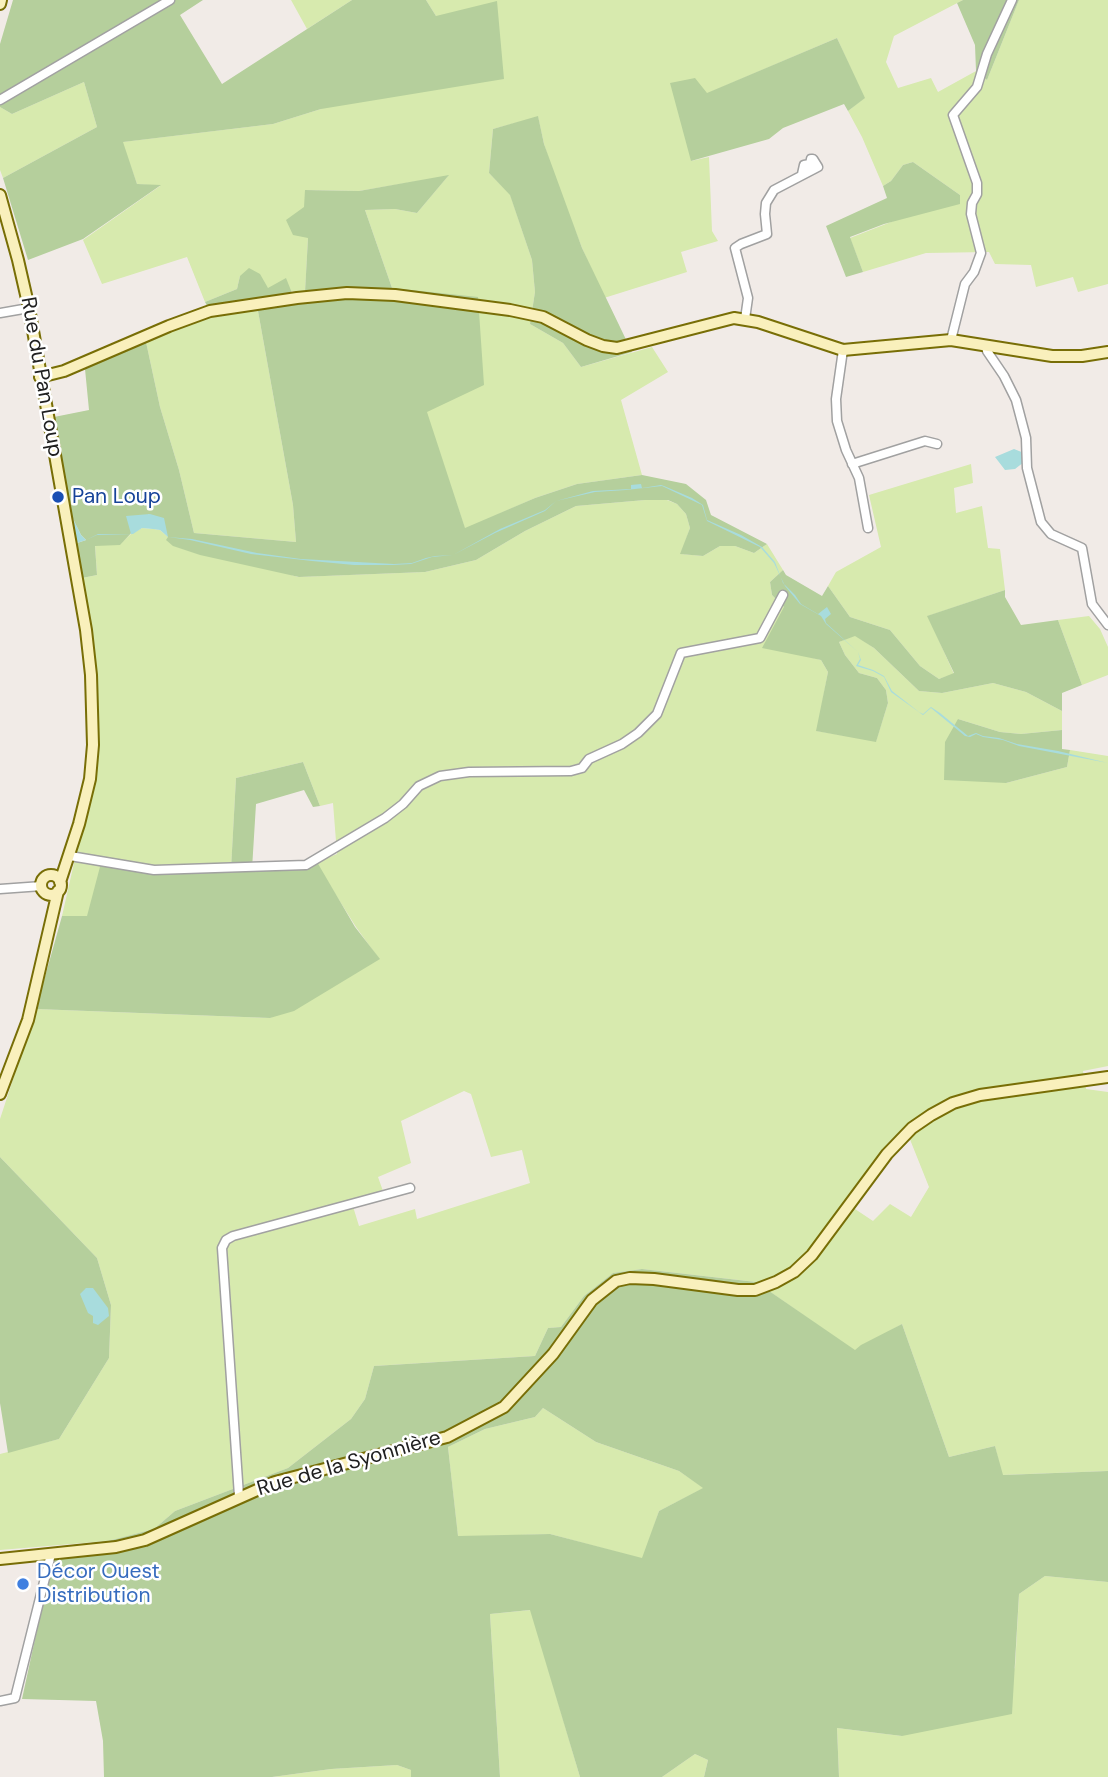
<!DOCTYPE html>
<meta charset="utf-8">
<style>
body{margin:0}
canvas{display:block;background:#f1ebe7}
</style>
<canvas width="1108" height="1777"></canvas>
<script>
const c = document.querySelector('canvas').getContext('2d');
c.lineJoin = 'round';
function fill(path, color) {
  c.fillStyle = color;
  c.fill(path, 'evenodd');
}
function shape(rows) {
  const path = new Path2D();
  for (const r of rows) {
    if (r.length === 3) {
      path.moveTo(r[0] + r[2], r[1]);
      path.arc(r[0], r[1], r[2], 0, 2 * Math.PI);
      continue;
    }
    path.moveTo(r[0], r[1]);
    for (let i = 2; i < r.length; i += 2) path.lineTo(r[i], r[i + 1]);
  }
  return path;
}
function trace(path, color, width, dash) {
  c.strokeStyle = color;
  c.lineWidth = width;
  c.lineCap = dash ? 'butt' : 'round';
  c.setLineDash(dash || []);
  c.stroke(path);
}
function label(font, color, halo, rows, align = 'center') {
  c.font = font + ' "DM Sans",sans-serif';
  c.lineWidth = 5;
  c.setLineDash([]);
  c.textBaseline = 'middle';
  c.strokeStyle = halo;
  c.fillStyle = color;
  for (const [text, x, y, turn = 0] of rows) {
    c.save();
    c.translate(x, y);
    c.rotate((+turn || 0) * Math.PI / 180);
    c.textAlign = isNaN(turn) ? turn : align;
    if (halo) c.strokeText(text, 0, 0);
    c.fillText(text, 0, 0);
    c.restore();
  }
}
const grass = shape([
 [291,0,352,0,307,29],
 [426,0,963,0,894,36,886,62,898,88,931,78,938,92,976,71,987,80,1019,0,1108,0,1108,284,1078,292,1073,277,1036,287,1031,265,995,264,989,252,926,253,863,272,850,238,960,195,913,162,903,165,891,181,883,186,862,137,848,111,864,98,837,38,706,94,691,161,709,157,712,231,718,241,681,252,687,272,604,298,582,248,555,179,544,144,538,117,493,129,489,173,510,194,532,260,535,292,530,324,563,343,581,367,652,347,668,372,621,400,642,475,577,484,535,498,465,529,426,412,392,288,365,210,395,209,417,213,448,176,359,191,306,190,308,238,305,293,268,288,240,276,237,289,205,302,187,257,102,284,83,240,160,186,137,184,122,142,273,124,321,109,436,16],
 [84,82,97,127,3,178,0,170,0,107,12,114],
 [258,311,293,505,296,542,194,533,179,470,160,407,146,342,212,315],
 [971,464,973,483,954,488,956,513,982,506,988,548,1000,549,1005,590,928,616,954,674,939,679,920,666,890,630,850,617,828,586,836,572,881,547,869,495],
 [645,500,667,500,677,504,686,514,690,528,681,554,703,556,720,546,735,546,754,553,767,544,783,570,770,582,772,595,784,607,798,654,821,660,828,672,817,731,876,741,888,703,886,690,877,678,859,673,845,655,839,642,855,635,874,648,919,691,942,693,993,683,1026,692,1062,711,1062,730,1021,734,1000,732,958,719,1006,783,1067,767,1070,750,1108,756,1108,1066,1083,1071,1086,1089,1108,1092,1108,1471,1002,1475,995,1446,949,1457,902,1324,855,1351,756,1282,642,1269,613,1273,584,1296,561,1327,548,1328,535,1356,374,1366,365,1399,351,1419,288,1468,175,1511,154,1529,108,1541,0,1550,0,1454,59,1439,109,1358,111,1305,97,1258,0,1157,0,1119,36,1009,270,1018,379,959,356,927,317,865,317,862,337,854,333,803,320,806,303,762,236,778,231,870,87,916,62,916,84,819,95,660,82,578,97,575,95,545,119,545,131,534,142,528,154,529,160,530,168,537,298,577,425,572,476,560,525,531,576,506],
 [464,1091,471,1094,491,1157,522,1150,530,1183,417,1219,415,1209,359,1226,351,1200,383,1191,378,1177,411,1163,401,1121],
 [905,1127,929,1187,911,1217,890,1204,873,1221,846,1203,888,1143],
 [1089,616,1100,629,1108,647,1108,675,1082,685,1058,620],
 [543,1408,596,1442,679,1471,704,1488,659,1511,643,1559,550,1534,458,1537,448,1447,485,1429,535,1417],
 [1045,1576,1108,1582,1108,1777,839,1777,837,1728,902,1736,1015,1668,1019,1594],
 [531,1610,580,1777,500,1777,490,1614],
 [695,1754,708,1760,704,1777,662,1777],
 [397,1765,411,1770,411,1777,272,1777,331,1769]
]);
const forest = shape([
 [13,0,203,0,180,15,222,84,352,0,426,0,436,16,497,1,504,79,321,109,273,124,123,142,137,184,161,185,83,239,28,260,3,178,97,127,84,82,12,114,0,107,0,44],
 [963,0,1019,0,987,80,976,71,975,45,957,3],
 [837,38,865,98,848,111,844,104,783,128,769,139,691,161,670,83,695,78,707,93],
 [538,116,544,144,582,248,632,352,581,367,563,343,530,324,535,292,532,260,510,195,489,173,493,129],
 [913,162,960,195,960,204,884,224,850,237,863,272,846,277,826,226,887,198,883,186,891,181,903,165],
 [449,175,417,213,395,209,365,210,392,288,478,297,484,385,427,412,465,528,535,498,577,484,642,475,686,484,706,500,711,515,767,544,754,553,735,546,720,546,703,556,680,554,690,528,686,514,677,504,668,500,645,500,576,506,525,531,476,560,425,572,299,577,200,555,173,546,166,540,168,537,149,514,120,545,95,546,97,575,82,578,77,543,86,540,81,535,72,517,54,417,89,410,85,369,146,342,160,407,179,470,194,533,296,542,293,505,258,311,212,315,205,302,237,289,240,276,249,268,260,274,268,288,286,278,292,293,305,292,308,238,293,235,286,220,304,207,305,190,359,191],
 [783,570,786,575,822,596,828,586,850,617,890,630,920,666,939,679,954,673,927,616,1005,590,1005,597,1021,625,1058,620,1082,685,1062,693,1062,711,1026,692,993,683,942,693,919,691,874,648,855,636,839,642,845,655,859,673,877,678,886,690,888,703,876,742,816,731,828,672,821,660,762,648,784,607,772,595,770,582],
 [958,719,1000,732,1021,734,1062,730,1062,749,1070,750,1067,767,1006,783,944,780,945,742],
 [303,762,320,806,313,807,304,790,256,804,252,869,317,862,355,927,380,959,294,1011,270,1018,36,1009,62,916,87,916,101,863,155,872,231,869,236,778],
 [0,1157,97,1258,111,1305,109,1358,59,1439,8,1453,0,1403],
 [642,1269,756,1282,855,1350,861,1345,902,1324,949,1457,995,1446,1003,1475,1108,1471,1108,1582,1045,1576,1019,1594,1012,1714,902,1736,837,1728,839,1777,704,1777,708,1760,695,1754,662,1777,580,1777,530,1610,490,1614,500,1777,411,1777,411,1770,397,1765,331,1769,272,1777,104,1777,103,1741,96,1701,22,1699,55,1547,108,1541,154,1529,175,1511,288,1468,351,1419,365,1399,374,1366,535,1356,548,1328,561,1327,584,1296,613,1273],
 [543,1408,596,1442,679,1471,703,1488,659,1511,642,1558,550,1534,458,1536,448,1447,485,1429,535,1417]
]);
const water = shape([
 [1014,449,1024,453,1024,462,1015,469,1005,470,995,457],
 [641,484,642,488,661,485,664,486,692,498,703,505,707,520,741,535,762,547,775,562,783,583,795,595,801,604,818,614,827,607,831,614,825,619,826,623,858,652,861,660,858,665,873,670,884,676,892,691,919,712,923,714,931,707,940,713,968,736,976,733,983,736,999,738,1017,744,1058,751,1108,763,1019,746,1003,740,983,737,976,734,970,737,965,736,931,708,923,715,891,692,884,677,873,671,856,666,860,659,858,652,826,624,821,616,800,604,785,586,774,563,760,547,707,521,702,505,662,486,626,490,595,492,556,501,545,511,495,533,453,555,432,557,411,564,393,565,354,565,312,561,251,554,190,540,168,537,160,530,153,529,142,528,133,534,97,535,86,540,77,543,72,517,81,535,86,540,98,534,131,534,126,516,150,514,164,518,168,537,192,539,257,553,301,559,394,564,412,563,426,558,435,556,453,555,500,529,545,510,556,501,593,491,631,489,631,485],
 [86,1288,93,1288,108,1308,109,1316,98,1325,93,1323,93,1316,88,1313,80,1294]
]);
const street = shape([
 [0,100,170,0],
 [0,313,29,308],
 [745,319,748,298,735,248,741,244,767,234,765,214,766,203,774,190,818,167,813,159,811,159,810,164,804,165,802,174],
 [951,340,965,284,974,272,981,253,971,214,972,203,977,194,977,183,953,115,977,87,987,54,1012,0],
 [986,346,987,351,1004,376,1016,400,1026,438,1027,468,1041,522,1051,534,1082,548,1092,604,1108,625],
 [843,350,836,399,837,421,846,450,859,478,868,528],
 [852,464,925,441,937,444],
 [70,856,154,870,306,865,385,818,403,804,419,786,440,776,469,772,571,771,582,768,589,759,622,744,638,733,657,714,681,653,760,638,783,595],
 [0,889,42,886],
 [239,1496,222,1248,226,1240,233,1236,410,1188],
 [0,1701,15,1698,51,1554]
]);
const secondary = shape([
 [0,4,1,0],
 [0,195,18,260,29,308,86,630,91,675,93,745,90,779,79,824,60,882],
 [40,377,64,371,169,326,210,311,297,298,347,293,395,295,510,310,543,317,587,340,603,346,617,348,734,318,758,322,843,350,951,340,1052,356,1082,356,1108,352],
 [51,885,10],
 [0,1094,28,1020,58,891],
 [0,1559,116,1547,145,1540,275,1482,447,1437,504,1407,553,1354,592,1300,616,1281,630,1278,654,1279,738,1290,755,1290,776,1282,794,1272,812,1255,887,1154,912,1128,931,1115,953,1103,980,1095,1108,1077]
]);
const markers = [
 [58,497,7,"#1a4fb4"],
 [23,1584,7,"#3f7fe0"]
];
const streetNames = [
 ["Rue du Pan Loup",41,377,80],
 ["Rue de la Syonnière",349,1464,-16]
];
const transitNames = [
 ["Pan Loup",72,497]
];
const shopNames = [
 ["Décor Ouest",37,1572],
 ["Distribution",37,1596]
];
fill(grass, '#d7eaae');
fill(forest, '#b5cf9c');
fill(water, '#a8dcdd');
trace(street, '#a1a1a1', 11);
trace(secondary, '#786e06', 14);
trace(street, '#fff', 8);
trace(secondary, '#f9f0bc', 10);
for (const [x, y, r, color] of markers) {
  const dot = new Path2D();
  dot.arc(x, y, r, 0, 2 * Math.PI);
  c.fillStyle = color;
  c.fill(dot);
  trace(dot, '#fff', 2.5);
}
label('21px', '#202020', '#fff', streetNames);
label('21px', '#164399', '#fff', transitNames, 'left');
label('21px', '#366cbe', '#fff', shopNames, 'left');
</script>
